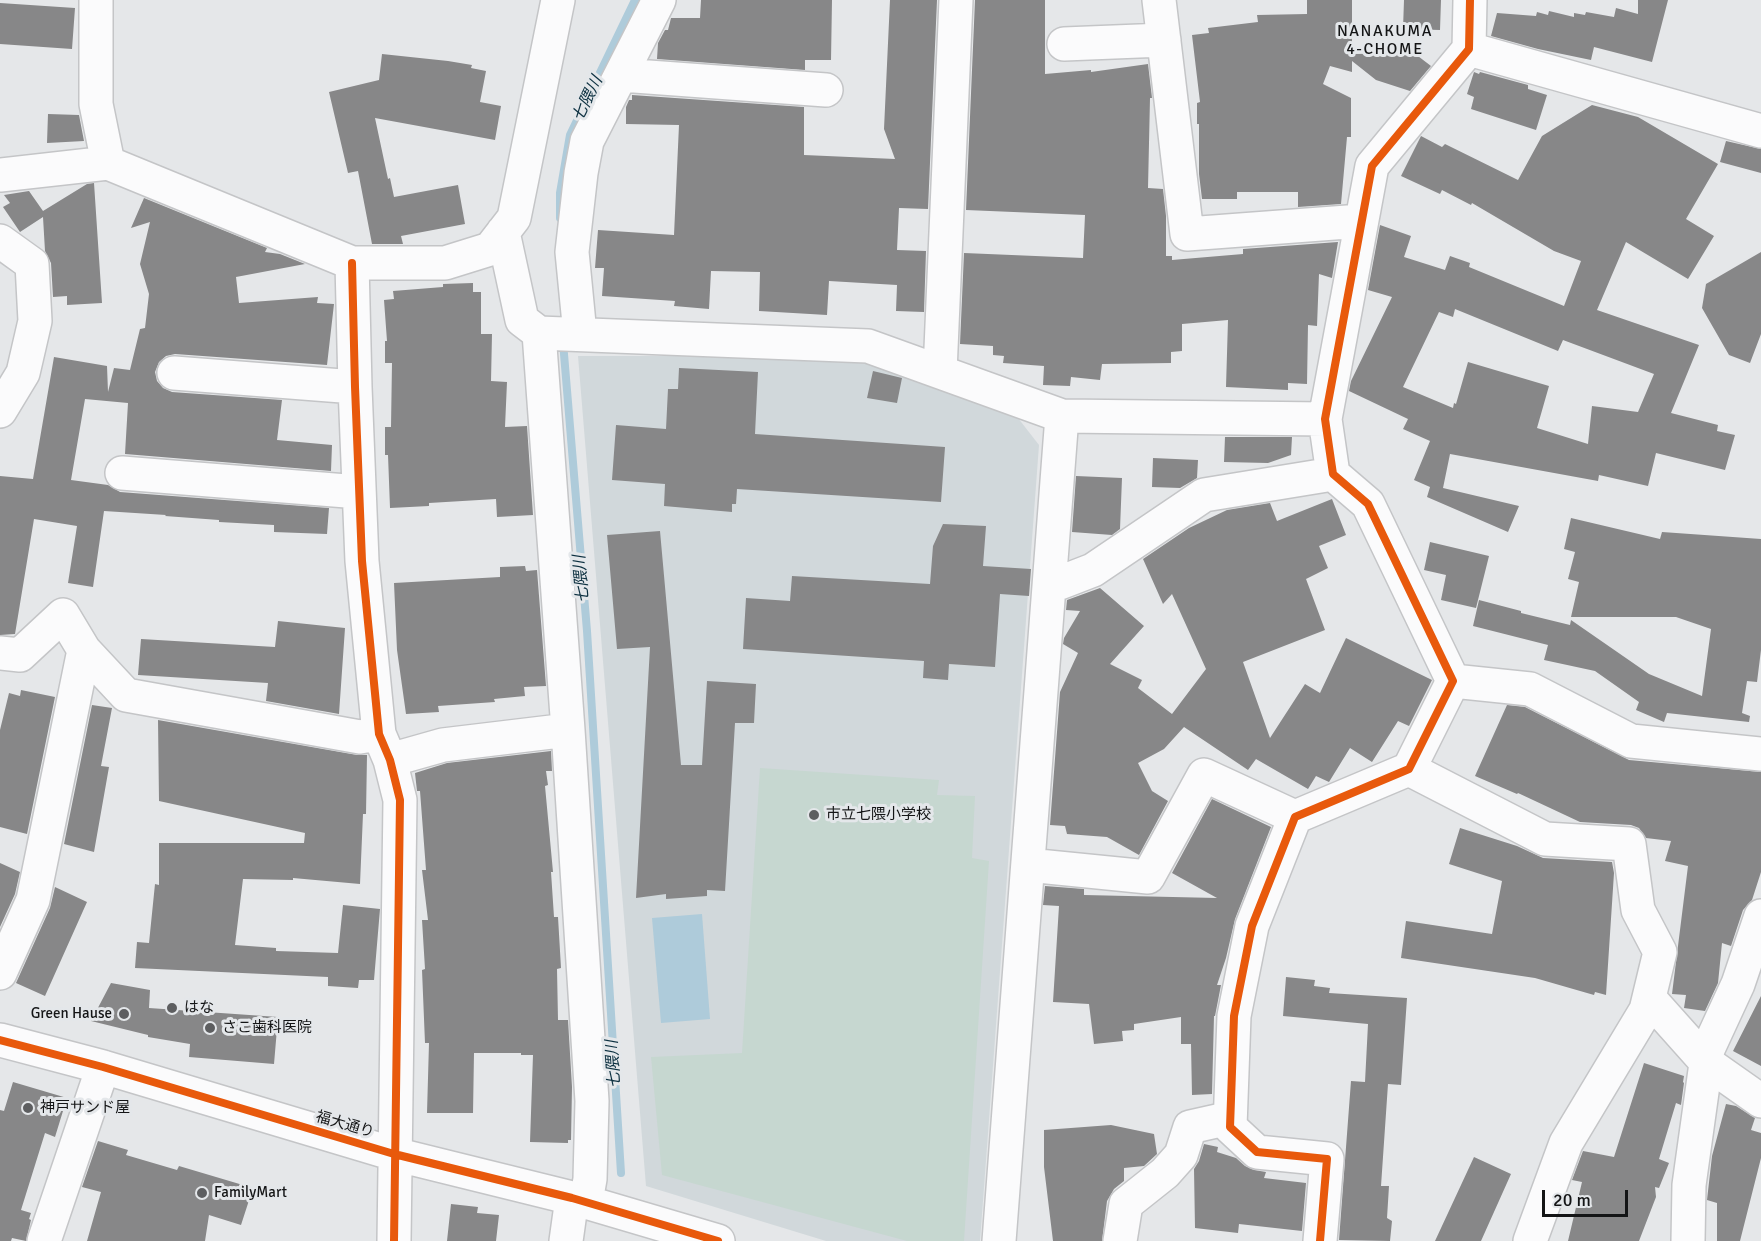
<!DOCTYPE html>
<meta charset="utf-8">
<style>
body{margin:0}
#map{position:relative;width:1761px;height:1241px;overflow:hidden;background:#e5e7e9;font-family:Signika,sans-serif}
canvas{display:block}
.scale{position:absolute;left:1542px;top:1190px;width:86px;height:27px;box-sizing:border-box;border:3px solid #141516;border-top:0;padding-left:8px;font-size:18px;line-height:21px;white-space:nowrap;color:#141516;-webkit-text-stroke:4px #e4e7ea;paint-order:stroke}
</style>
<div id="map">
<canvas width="1761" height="1241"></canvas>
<div class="scale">20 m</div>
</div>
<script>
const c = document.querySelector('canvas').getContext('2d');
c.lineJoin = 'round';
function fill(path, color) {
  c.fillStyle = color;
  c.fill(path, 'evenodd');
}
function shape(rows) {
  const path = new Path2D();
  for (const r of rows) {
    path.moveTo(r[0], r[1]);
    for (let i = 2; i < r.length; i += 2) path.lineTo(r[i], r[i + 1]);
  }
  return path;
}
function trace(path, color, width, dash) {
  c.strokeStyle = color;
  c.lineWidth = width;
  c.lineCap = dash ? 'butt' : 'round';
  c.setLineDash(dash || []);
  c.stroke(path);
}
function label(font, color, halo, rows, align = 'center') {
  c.font = font + ' Signika,"Noto Sans JP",sans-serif';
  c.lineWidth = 6;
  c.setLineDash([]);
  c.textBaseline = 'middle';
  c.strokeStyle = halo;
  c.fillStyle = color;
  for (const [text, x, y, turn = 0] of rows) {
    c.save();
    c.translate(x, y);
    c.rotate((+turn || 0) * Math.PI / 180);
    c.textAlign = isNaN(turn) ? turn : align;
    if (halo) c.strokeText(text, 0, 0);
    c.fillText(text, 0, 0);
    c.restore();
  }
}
const built = shape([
 [578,356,845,356,1011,409,1039,445,980,1241,826,1241,646,1186]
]);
const green = shape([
 [760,768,939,780,937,795,975,796,972,858,989,861,964,1241,907,1241,662,1175,651,1057,742,1053]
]);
const water = shape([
 [702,914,710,1019,661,1023,652,918]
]);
const stream = shape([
 [560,218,560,193,570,135,635,0],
 [563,342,587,631,621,1173]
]);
const building = shape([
 [701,0,832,0,831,60,805,60,805,70,657,59,658,43,665,30,668,30,671,18,700,18],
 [890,0,937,0,928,209,899,208,897,250,926,251,924,312,896,311,897,285,829,281,827,315,759,311,760,272,711,271,709,309,674,306,675,301,602,296,604,268,595,268,598,230,674,235,679,125,626,124,626,107,629,100,632,100,632,95,804,107,804,155,895,159,884,129],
 [975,0,1045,0,1045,74,1091,70,1091,72,1148,64,1152,98,1150,98,1148,188,1163,189,1166,216,1166,256,1172,256,1172,260,1243,254,1243,249,1338,242,1332,278,1319,274,1317,326,1308,325,1307,384,1288,383,1288,390,1226,387,1228,320,1182,324,1182,351,1171,352,1171,363,1102,364,1100,380,1071,377,1070,386,1043,385,1044,366,1003,363,1004,356,993,355,993,346,960,344,964,253,1083,258,1085,215,966,210],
 [1307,0,1352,0,1352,54,1414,53,1431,66,1410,91,1376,80,1352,61,1352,72,1330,66,1323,84,1351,98,1351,137,1347,137,1341,204,1298,207,1298,192,1237,192,1237,199,1202,199,1199,174,1199,124,1197,124,1197,103,1200,102,1192,35,1209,33,1208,28,1258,22,1257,15,1307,14],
 [1404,0,1441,0,1440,30,1403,29],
 [1638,0,1668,0,1652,62,1594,47,1591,60,1538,49,1491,36,1497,13,1536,16,1537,12,1548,15,1549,11,1574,17,1574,13,1585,15,1586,12,1614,17,1616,8,1638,14],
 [0,3,75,8,72,49,0,44],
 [382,54,448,61,472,65,471,68,486,71,480,102,501,106,495,140,375,118,388,179,390,178,394,197,458,185,465,224,401,236,403,244,372,244,358,171,348,173,329,92,379,80],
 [1474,72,1479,74,1480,72,1528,85,1528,89,1547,95,1536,130,1471,109,1474,97,1467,94],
 [1592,105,1638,117,1718,164,1686,219,1714,236,1688,279,1626,242,1597,310,1699,345,1671,413,1718,425,1717,431,1735,435,1725,470,1656,453,1648,486,1599,475,1598,481,1450,454,1443,488,1519,506,1508,532,1427,497,1430,487,1414,480,1430,441,1403,429,1408,419,1349,391,1351,381,1392,297,1368,290,1380,225,1411,236,1404,257,1445,270,1450,256,1470,263,1469,267,1564,306,1581,261,1554,251,1472,203,1471,205,1442,190,1440,194,1401,176,1421,136,1442,147,1445,144,1518,180,1542,136],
 [1455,309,1558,351,1563,340,1654,374,1638,412,1592,406,1588,444,1537,428,1549,386,1468,362,1456,404,1454,403,1453,408,1403,387,1439,312,1453,317],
 [48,114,79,115,84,141,47,143],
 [1726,141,1761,149,1761,173,1720,162],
 [94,183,102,303,67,305,67,296,53,297,51,263,45,251,43,217,20,232,3,207,10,203,4,195,29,191,43,211,87,184],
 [144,198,267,248,265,252,280,254,305,264,236,277,239,303,318,297,317,303,334,304,327,365,175,354,166,356,159,362,155,372,157,381,163,388,172,392,282,400,277,440,332,445,331,471,125,454,128,403,85,399,71,480,108,485,120,492,329,508,327,534,274,532,274,525,219,522,219,520,165,516,166,515,104,511,93,587,68,583,77,526,34,519,15,634,0,635,0,476,33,479,54,357,107,366,108,392,114,368,130,370,140,329,145,328,149,294,140,264,150,222,131,228],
 [1761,252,1761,334,1750,363,1729,355,1702,308,1706,284],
 [473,283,473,292,481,292,481,334,492,334,491,381,507,382,505,427,527,426,533,515,497,517,496,499,429,503,429,506,390,508,388,455,385,455,385,427,391,427,392,363,385,363,385,341,387,341,384,300,394,299,393,291,443,287,443,284],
 [679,368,758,372,755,434,945,447,941,502,737,489,736,504,732,504,732,512,664,506,665,484,612,480,616,425,666,429,668,389,678,389],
 [873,371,902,378,897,403,867,398],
 [1225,437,1292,437,1291,455,1268,463,1224,462],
 [1153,458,1198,460,1197,478,1180,488,1152,487],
 [1076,476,1122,478,1120,529,1112,535,1072,532],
 [1332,499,1346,535,1319,546,1328,568,1306,579,1325,630,1243,662,1270,738,1305,684,1320,693,1346,638,1432,680,1409,726,1398,721,1372,762,1350,748,1329,782,1316,776,1308,789,1256,759,1248,770,1184,727,1164,749,1138,763,1152,791,1168,801,1139,855,1107,837,1067,834,1065,826,1050,825,1060,692,1078,653,1063,644,1064,638,1080,611,1066,610,1067,600,1100,588,1144,626,1110,664,1142,680,1138,688,1172,714,1206,669,1172,594,1163,604,1143,559,1189,528,1227,510,1270,503,1277,521],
 [1571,518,1660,539,1662,532,1761,539,1761,650,1757,682,1747,681,1742,713,1750,716,1749,722,1667,713,1664,722,1636,710,1639,702,1595,671,1544,660,1548,645,1473,626,1479,600,1521,611,1521,613,1570,625,1571,620,1649,674,1702,696,1711,629,1676,617,1571,617,1579,582,1568,579,1575,552,1564,549],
 [943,524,986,526,983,566,1031,569,1029,596,1000,594,995,667,949,664,948,680,923,678,924,661,743,649,746,598,790,601,792,576,930,584,933,546],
 [660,531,681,765,702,765,707,681,756,684,754,723,735,723,725,891,707,890,707,896,666,899,666,894,636,898,650,647,617,649,607,535],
 [1430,542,1489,556,1476,608,1441,600,1446,575,1424,570],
 [525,566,526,571,537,570,546,686,524,687,525,696,494,699,495,702,438,706,439,712,406,714,397,650,394,583,500,577,500,567],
 [278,621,345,628,339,714,266,701,268,683,138,675,141,639,275,647],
 [21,690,55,697,27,834,0,827,0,730,9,693,20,696],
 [92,705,112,708,101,766,109,767,94,852,64,844],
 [1507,705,1525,707,1629,760,1761,772,1761,872,1752,900,1743,910,1731,946,1722,943,1718,983,1705,1011,1684,1008,1686,995,1672,994,1688,866,1665,861,1671,841,1646,838,1639,828,1631,825,1580,822,1518,793,1517,794,1475,776],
 [158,720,357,755,367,755,366,814,363,814,360,884,293,878,293,880,243,879,235,945,276,948,276,951,338,953,343,905,380,909,374,980,359,980,358,988,328,986,328,977,135,968,137,942,149,943,155,884,159,885,159,843,304,843,305,833,159,801],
 [551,751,552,771,546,771,548,785,545,786,553,872,551,872,554,917,558,917,561,968,557,969,558,1020,568,1020,572,1087,571,1140,568,1140,568,1143,530,1142,533,1055,521,1055,521,1053,474,1053,473,1113,427,1113,429,1043,425,1043,422,970,425,969,422,920,428,920,422,870,426,870,420,791,417,791,415,773,447,763],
 [1212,799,1271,827,1235,919,1226,958,1217,985,1221,985,1215,1016,1214,1016,1212,1094,1192,1095,1191,1044,1181,1044,1181,1017,1134,1024,1134,1030,1122,1031,1123,1041,1094,1044,1089,1004,1053,1002,1059,906,1043,905,1045,886,1084,889,1084,895,1217,898,1172,873],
 [1460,828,1517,846,1543,858,1612,862,1614,873,1606,995,1595,992,1594,995,1535,978,1401,958,1406,921,1492,934,1502,881,1449,864],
 [0,863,20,872,15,894,0,927],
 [55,887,87,902,45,996,16,983,50,908],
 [1286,977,1315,980,1314,986,1330,988,1329,993,1407,998,1401,1085,1388,1084,1381,1186,1389,1186,1387,1218,1392,1221,1390,1241,1339,1240,1351,1081,1365,1082,1368,1024,1283,1016],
 [111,983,150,990,149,1008,278,1017,274,1064,189,1057,190,1044,148,1037,148,1035,91,1021],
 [1761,996,1761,1066,1733,1051],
 [1644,1063,1684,1076,1683,1082,1684,1083,1681,1105,1676,1103,1659,1159,1669,1163,1659,1188,1655,1187,1656,1197,1639,1241,1568,1241,1582,1182,1572,1180,1583,1151,1614,1157],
 [13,1082,67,1098,55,1137,45,1133,21,1210,31,1213,29,1219,31,1220,26,1241,12,1238,11,1241,0,1241,0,1110,4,1111],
 [1726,1104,1736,1106,1755,1118,1751,1130,1761,1133,1761,1158,1740,1241,1717,1241,1717,1203,1707,1200,1712,1156],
 [1111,1125,1154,1134,1157,1154,1144,1166,1124,1168,1124,1181,1114,1189,1107,1201,1102,1241,1053,1241,1044,1167,1044,1130],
 [98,1141,128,1150,126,1155,177,1170,179,1166,253,1188,241,1225,209,1215,205,1241,87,1241,101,1192,82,1187],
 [1204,1144,1218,1147,1217,1152,1236,1158,1245,1166,1254,1170,1266,1172,1264,1178,1306,1183,1302,1231,1239,1224,1238,1233,1195,1228,1194,1169,1199,1161],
 [1474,1157,1511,1174,1481,1241,1435,1241],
 [451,1204,478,1207,477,1213,499,1215,496,1241,447,1241]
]);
const minor = shape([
 [96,0,96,104,108,163],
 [1159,0,1187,234,1361,221],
 [1064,44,1164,40],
 [1469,49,1761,131],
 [621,75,826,90],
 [0,175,108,163,352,263,445,263,490,249,514,218,558,0],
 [503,232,522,320,539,333,868,346,1062,416,1325,419],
 [0,241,32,264,35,321,23,373,0,411],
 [352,263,355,387,362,561,379,734,390,760,400,800,394,1241],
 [580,334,572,252,581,173,587,141,659,0],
 [940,372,956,0],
 [174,373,355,387],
 [122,473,359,492],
 [1049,587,1093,570,1204,495,1333,474],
 [0,653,20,655,63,615,84,650,126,695,360,737,379,734],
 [1453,681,1530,689,1631,741,1761,754],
 [568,730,592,1101,590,1179,586,1202],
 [390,760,443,745,568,730,539,333],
 [1409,769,1545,839,1629,844,1638,910,1660,952,1646,1010,1566,1143,1530,1241],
 [1028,865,1148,877,1204,775,1295,817],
 [0,973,33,900,84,650],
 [1649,998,1707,1063,1761,1101],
 [0,1040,103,1067,394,1154,572,1198,718,1241],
 [44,1241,103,1067],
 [566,1241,572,1198],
 [999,1241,1062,416],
 [1120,1241,1126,1204,1165,1173,1181,1155,1190,1127,1230,1118],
 [1320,1241,1327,1159,1257,1152,1230,1127,1234,1016,1252,926,1295,817,1409,769,1453,681,1368,504,1333,474,1325,419,1372,166,1469,49,1470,0],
 [1688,1241,1689,1185,1708,1049,1738,984,1761,916]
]);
const cycleway = shape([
 [352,263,355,387,362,561,379,734,390,760,400,800,394,1241],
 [0,1040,103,1067,394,1154,572,1198,718,1241],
 [1320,1241,1327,1159,1257,1152,1230,1127,1234,1016,1252,926,1295,817,1409,769,1453,681,1368,504,1333,474,1325,419,1372,166,1469,49,1470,0]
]);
const markers = [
 [814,815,6,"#5d5e60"],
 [172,1008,6,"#5d5e60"],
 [124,1014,6,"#5d5e60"],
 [210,1028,6,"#5d5e60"],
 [28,1108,6,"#5d5e60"],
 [202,1193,6,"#5d5e60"]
];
const poiNames = [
 ["市立七隈小学校",826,815],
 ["はな",184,1008],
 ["Green Hause",112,1014,"right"],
 ["さこ歯科医院",222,1028],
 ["神戸サンド屋",40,1108],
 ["FamilyMart",214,1193]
];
const streetNames = [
 ["福大通り",345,1125,16]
];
const neighbourhoodNames = [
 ["NANAKUMA",1385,32],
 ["4-CHOME",1385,50]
];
const waterNames = [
 ["七隈川",588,99,-64],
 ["七隈川",582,579,-95],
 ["七隈川",614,1064,-94]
];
fill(built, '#d1d8db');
fill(green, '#c6d7d0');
fill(water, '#aecbda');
trace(stream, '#aecbda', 8);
fill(building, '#878788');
trace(minor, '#c4c5c7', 36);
trace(minor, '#fbfbfc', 33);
trace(cycleway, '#e8590c', 8);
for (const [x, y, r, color] of markers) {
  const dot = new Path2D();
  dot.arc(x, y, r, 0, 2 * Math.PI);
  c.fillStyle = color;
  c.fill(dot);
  trace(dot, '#e4e7ea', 2);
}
label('15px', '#141516', '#e4e7ea', poiNames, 'left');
label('15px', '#141516', '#e4e7ea', streetNames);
c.letterSpacing = '1.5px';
label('16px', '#141516', '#e4e7ea', neighbourhoodNames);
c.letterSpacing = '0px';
label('italic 16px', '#0c3040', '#e4e7ea', waterNames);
</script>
